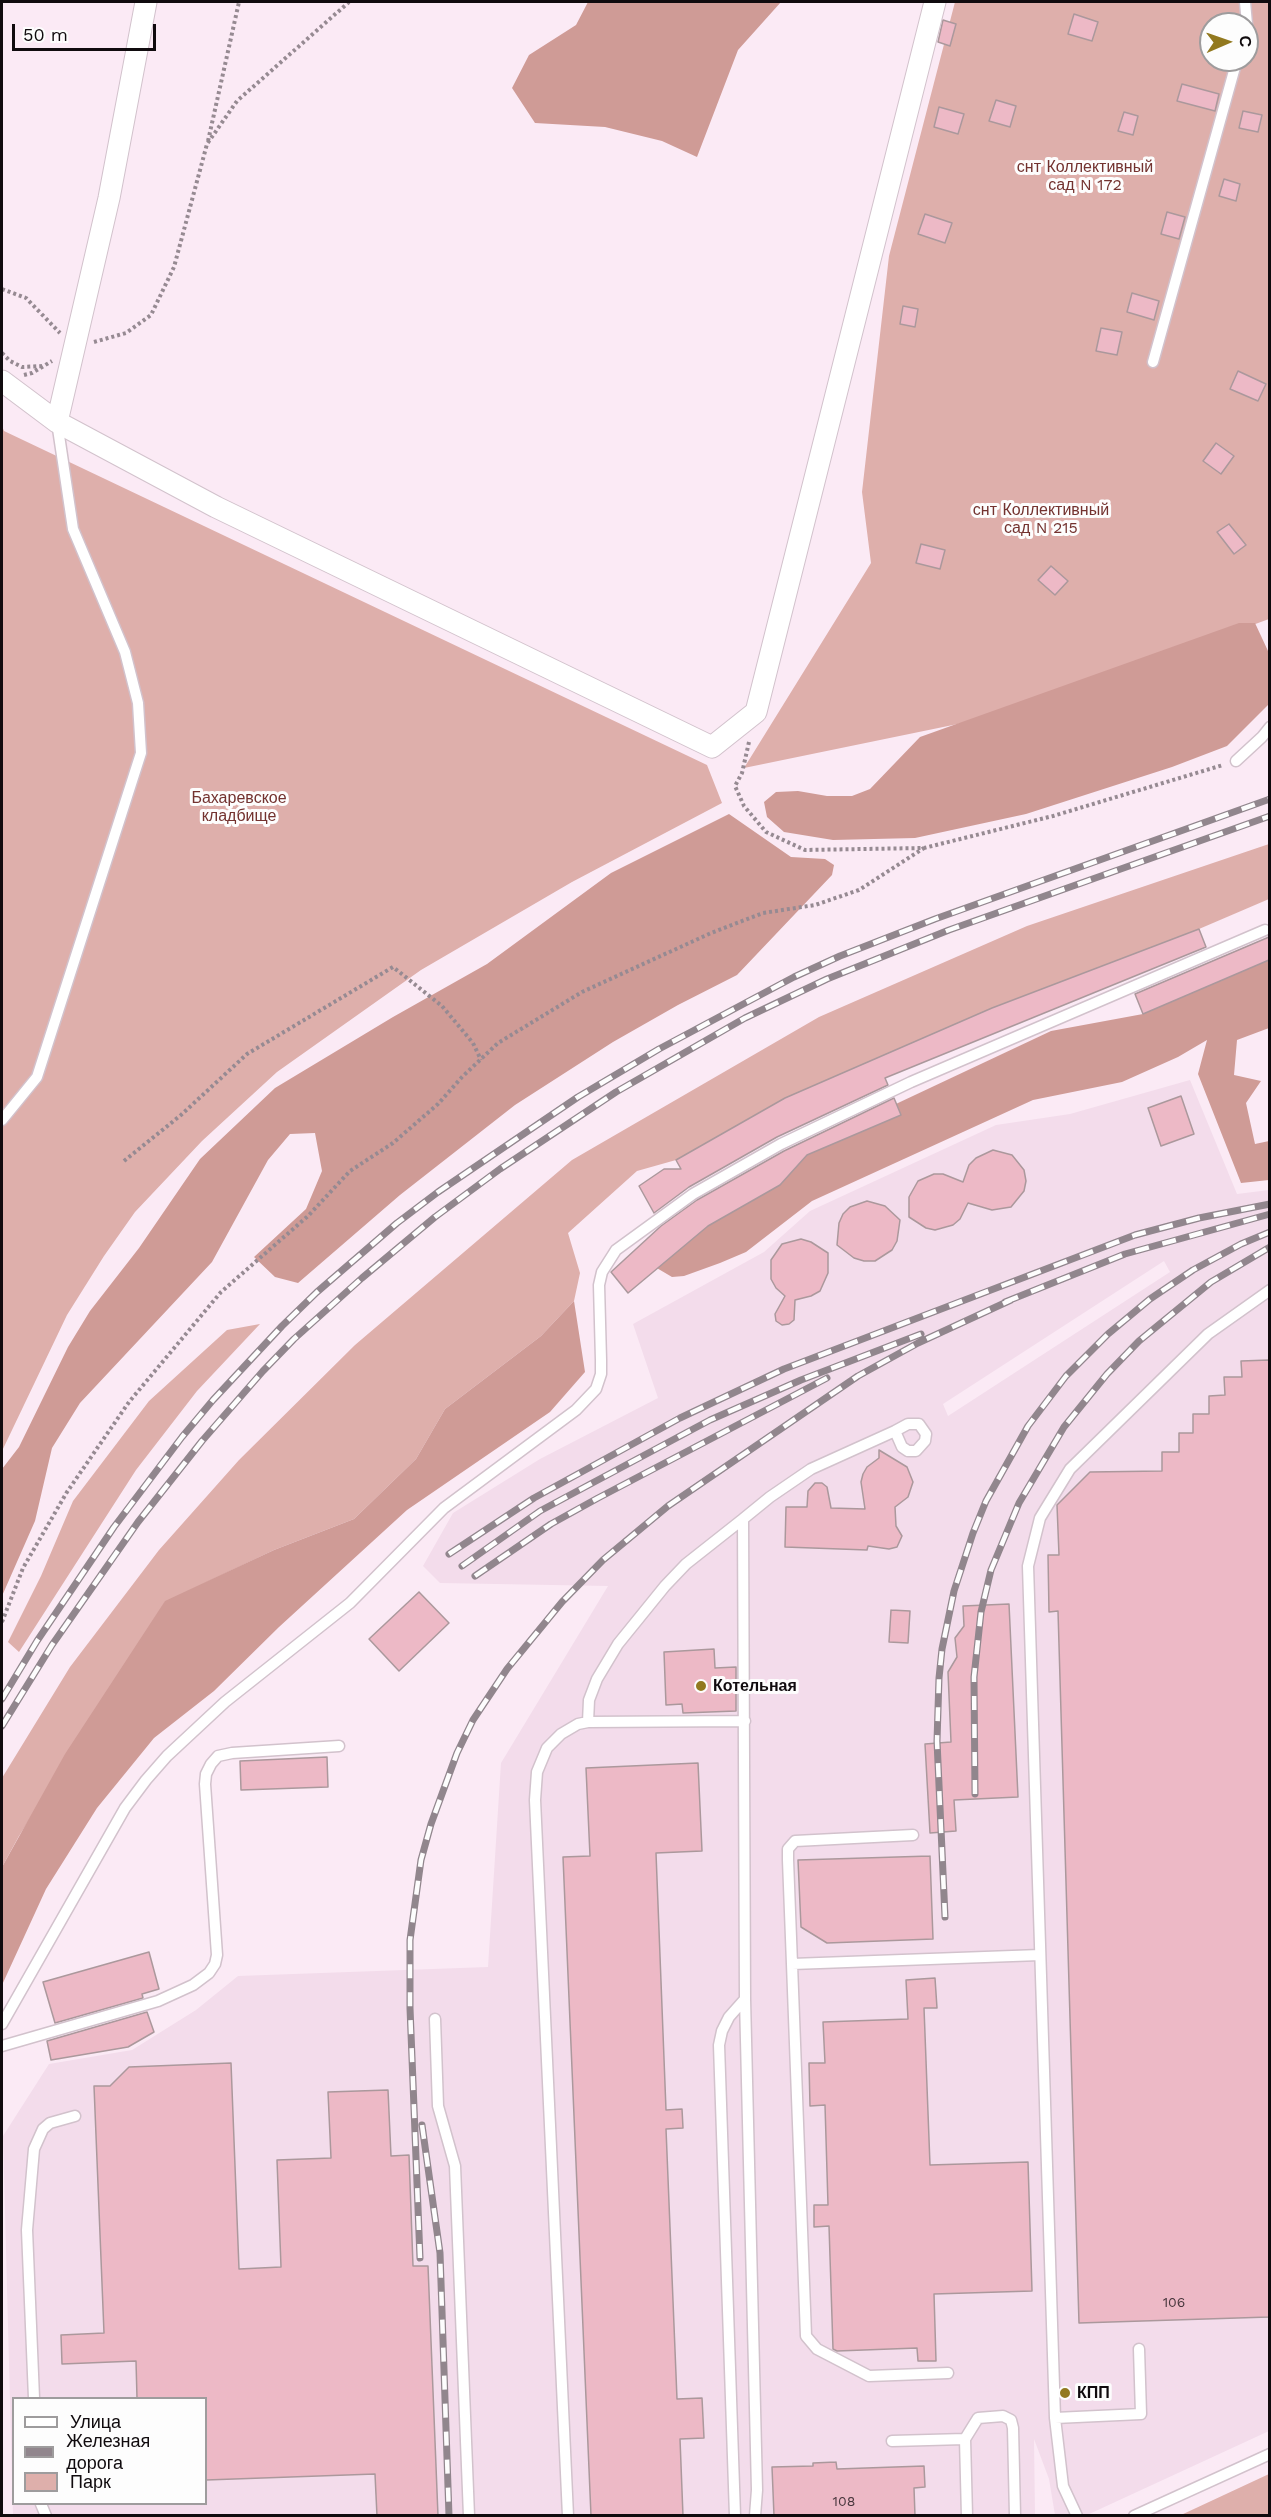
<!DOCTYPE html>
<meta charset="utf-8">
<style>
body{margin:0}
#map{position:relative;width:1271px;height:2517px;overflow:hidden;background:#fbeaf5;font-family:"Work Sans",sans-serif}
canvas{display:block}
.frame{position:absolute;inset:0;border:3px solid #100b0e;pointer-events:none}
.legend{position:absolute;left:12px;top:2397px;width:195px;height:108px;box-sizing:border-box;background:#fdfdfd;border:2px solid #9e9c9d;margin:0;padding:8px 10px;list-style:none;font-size:18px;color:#100b0e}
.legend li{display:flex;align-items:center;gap:12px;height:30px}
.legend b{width:30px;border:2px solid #9e9c9d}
.north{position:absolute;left:1199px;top:12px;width:60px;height:60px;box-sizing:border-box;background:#fdfdfd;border:2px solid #9e9c9d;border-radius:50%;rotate:88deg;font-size:16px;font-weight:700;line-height:24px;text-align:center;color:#100b0e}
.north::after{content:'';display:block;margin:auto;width:21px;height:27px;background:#92791f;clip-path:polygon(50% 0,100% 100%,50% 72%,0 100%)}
.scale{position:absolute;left:12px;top:24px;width:144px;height:27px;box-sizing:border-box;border:3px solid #100b0e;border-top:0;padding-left:8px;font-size:18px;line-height:21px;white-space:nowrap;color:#100b0e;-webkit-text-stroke:4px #fdfdfd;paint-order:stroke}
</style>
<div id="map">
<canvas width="1271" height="2517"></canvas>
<div class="frame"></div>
<ul class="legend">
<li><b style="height:8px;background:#fff"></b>Улица</li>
<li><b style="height:8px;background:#91868d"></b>Железная дорога</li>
<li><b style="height:16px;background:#deafab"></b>Парк</li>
</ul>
<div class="north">С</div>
<div class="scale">50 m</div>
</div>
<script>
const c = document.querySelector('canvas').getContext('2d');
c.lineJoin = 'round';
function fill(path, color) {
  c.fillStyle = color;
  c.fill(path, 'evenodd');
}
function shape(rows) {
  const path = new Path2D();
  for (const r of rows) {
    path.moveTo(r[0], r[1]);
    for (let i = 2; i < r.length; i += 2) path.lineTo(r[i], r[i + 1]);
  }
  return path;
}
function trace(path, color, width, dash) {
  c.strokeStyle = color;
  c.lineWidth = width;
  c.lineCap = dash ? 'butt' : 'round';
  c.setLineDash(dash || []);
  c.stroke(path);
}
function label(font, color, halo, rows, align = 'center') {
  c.font = font + ' "Work Sans",sans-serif';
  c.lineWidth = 6;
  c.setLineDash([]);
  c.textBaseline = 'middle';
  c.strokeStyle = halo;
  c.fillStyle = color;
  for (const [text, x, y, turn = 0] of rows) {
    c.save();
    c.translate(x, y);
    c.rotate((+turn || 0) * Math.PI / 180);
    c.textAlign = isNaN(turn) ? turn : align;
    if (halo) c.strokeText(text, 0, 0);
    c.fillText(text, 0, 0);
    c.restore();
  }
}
const built = shape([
 [1190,1080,1237,1194,1269,1190,1269,2431,1087,2515,1055,2515,1049,2479,1034,2439,1035,2515,13,2515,3,2136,49,2064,132,2050,196,2010,238,1976,488,1967,501,1763,608,1586,440,1583,423,1566,453,1513,540,1459,658,1398,633,1324,764,1252,810,1211,996,1125,1070,1114],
 [1164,1261,1170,1272,948,1416,943,1404],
 [14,2398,206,2398,206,2504,14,2504]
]);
const green = shape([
 [955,2,1269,2,1269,619,1016,712,744,768,871,563,862,492,889,256],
 [1211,24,1247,24,1247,60,1211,60],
 [2,426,4,431,707,765,722,803,572,882,421,970,277,1072,202,1141,135,1212,104,1256,67,1315,2,1451],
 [1269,844,1269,899,1199,929,992,1008,785,1098,676,1160,637,1171,568,1233,580,1273,574,1301,541,1336,445,1409,416,1459,354,1519,274,1550,165,1602,19,1836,2,1867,2,1778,70,1667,159,1550,239,1460,355,1345,572,1160,819,1017,1027,926],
 [260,1324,197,1391,136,1470,19,1652,8,1642,41,1576,73,1501,149,1401,227,1330],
 [1269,2474,1269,2515,1181,2515]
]);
const forest = shape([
 [588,2,781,2,738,50,697,157,662,141,605,127,535,123,512,88,529,55,576,25],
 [1239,623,1255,623,1268,651,1269,704,1227,746,1172,767,1026,814,915,838,833,840,784,832,767,817,764,802,776,792,798,791,827,796,852,796,870,789,920,737],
 [729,814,791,857,825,859,834,865,832,875,737,975,678,1005,613,1042,515,1105,400,1195,298,1283,275,1277,254,1257,306,1209,322,1171,315,1133,290,1134,268,1160,212,1262,80,1403,52,1448,35,1521,2,1596,2,1469,19,1447,68,1347,90,1311,139,1248,200,1159,275,1088,393,1017,487,964,611,873],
 [1269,960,1269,1028,1237,1040,1234,1075,1261,1081,1246,1103,1255,1144,1269,1141,1269,1180,1241,1183,1198,1074,1207,1040,1178,1057,1122,1082,1033,1100,812,1201,746,1252,720,1263,684,1276,672,1277,650,1264,779,1159,1051,1031,1143,1014],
 [574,1301,585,1372,550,1412,407,1510,279,1627,214,1691,154,1738,97,1808,46,1889,2,1985,2,1867,65,1754,165,1601,274,1550,354,1519,416,1459,445,1409,541,1336]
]);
const building = shape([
 [1074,14,1098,22,1092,41,1068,34,1074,14],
 [943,20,956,24,950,46,938,42,943,20],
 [1182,84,1219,94,1215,111,1177,101,1182,84],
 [996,100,1016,106,1010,127,989,121,996,100],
 [939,107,964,114,958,134,934,127,939,107],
 [1243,111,1262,115,1258,132,1239,128,1243,111],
 [1124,112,1138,116,1133,135,1118,131,1124,112],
 [1224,179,1240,184,1236,201,1219,196,1224,179],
 [1167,212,1185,217,1179,239,1161,234,1167,212],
 [925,214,952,223,945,243,918,234,925,214],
 [1132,293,1159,301,1154,320,1127,312,1132,293],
 [903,306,918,309,915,327,900,324,903,306],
 [1101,328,1122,332,1117,355,1096,351,1101,328],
 [1238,371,1266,384,1258,401,1230,389,1238,371],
 [1216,443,1234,456,1221,474,1203,461,1216,443],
 [1229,524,1246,545,1234,554,1217,532,1229,524],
 [921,544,945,550,940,569,916,563,921,544],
 [1051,566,1068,581,1055,595,1038,580,1051,566],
 [1199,929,1206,947,885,1078,888,1085,777,1137,689,1187,654,1213,639,1186,664,1169,681,1169,676,1160,785,1098,992,1008,1199,929],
 [1269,937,1269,960,1143,1014,1135,994,1269,937],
 [1181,1096,1194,1134,1161,1146,1148,1108,1181,1096],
 [894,1098,901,1115,807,1155,780,1185,708,1226,628,1293,611,1272,661,1226,697,1200,784,1151,894,1098],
 [993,1150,1012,1155,1024,1170,1026,1181,1024,1191,1011,1207,992,1210,968,1203,960,1219,953,1225,935,1230,926,1228,909,1217,909,1197,918,1181,934,1174,943,1174,963,1182,969,1165,976,1158,993,1150],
 [867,1201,885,1206,900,1220,897,1241,892,1250,875,1261,864,1261,854,1258,837,1245,839,1223,843,1214,850,1207,867,1201],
 [801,1239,811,1242,828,1253,828,1273,820,1291,811,1296,795,1300,794,1320,789,1324,782,1325,776,1321,775,1314,785,1296,776,1288,771,1279,771,1260,782,1244,801,1239],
 [1269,1360,1269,2317,1079,2323,1058,1611,1049,1612,1048,1555,1059,1555,1057,1505,1090,1472,1162,1471,1162,1452,1179,1452,1179,1433,1193,1433,1193,1414,1209,1414,1209,1396,1225,1395,1224,1377,1242,1377,1241,1361,1269,1360],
 [879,1450,907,1467,913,1482,908,1497,895,1507,896,1526,902,1536,897,1547,889,1549,868,1546,867,1550,785,1547,786,1507,807,1507,808,1491,815,1483,822,1483,827,1487,831,1508,865,1509,861,1482,863,1474,867,1467,879,1458,879,1450],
 [419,1592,449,1623,399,1671,369,1639,419,1592],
 [1009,1604,1018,1797,954,1800,956,1831,930,1833,925,1744,951,1742,948,1672,957,1657,955,1638,964,1626,963,1606,1009,1604],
 [891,1610,910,1611,908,1643,889,1642,891,1610],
 [714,1649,715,1668,736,1667,736,1711,683,1713,682,1704,666,1705,664,1652,714,1649],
 [327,1757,328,1787,241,1790,240,1761,327,1757],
 [698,1763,702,1851,656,1853,666,2110,682,2109,683,2128,666,2129,677,2399,702,2398,704,2438,680,2439,683,2516,591,2516,563,1857,590,1856,586,1768,698,1763],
 [930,1856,933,1939,827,1943,801,1927,798,1860,930,1856],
 [149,1952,159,1989,142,1994,143,1998,55,2023,43,1982,149,1952],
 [935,1978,937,2008,924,2008,930,2165,1028,2162,1032,2291,934,2294,936,2361,918,2361,917,2348,837,2351,833,2349,829,2226,814,2227,814,2205,828,2205,825,2105,810,2106,809,2063,825,2063,823,2022,908,2019,906,1980,935,1978],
 [147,2012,154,2032,128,2047,51,2060,47,2041,147,2012],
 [231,2063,239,2269,281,2267,277,2160,331,2158,328,2092,388,2090,391,2156,409,2155,413,2266,428,2266,438,2516,377,2516,375,2474,206,2480,206,2398,137,2398,136,2361,62,2364,61,2335,104,2333,94,2086,110,2086,129,2067,231,2063],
 [836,2462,837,2469,924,2466,925,2487,914,2488,915,2516,774,2516,772,2467,813,2466,813,2463,836,2462]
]);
const path = shape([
 [208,141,239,2],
 [2,289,26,298,60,333],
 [94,342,126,333,151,315,174,267,207,144,237,101,349,2],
 [2,353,10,361,22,367,42,366],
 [24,375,32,373,52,361],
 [749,742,742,773,735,786,744,806,766,832,805,850,924,848,1053,816,1223,765],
 [124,1161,181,1115,247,1054,393,967,442,1006,473,1043,481,1060],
 [2,1622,23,1568,67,1492,129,1402,221,1292,308,1216,350,1171,393,1143,438,1104,462,1077,498,1043,582,992,711,933,763,913,815,905,859,890,924,848]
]);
const service = shape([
 [1245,2,1247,24],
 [1153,362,1237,60],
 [1236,761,1262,737,1270,727],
 [2,1120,37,1077,141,753,138,703,125,652,73,529,57,422],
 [588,1722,589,1700,597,1679,618,1644,665,1586,686,1564,743,1519],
 [913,1835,795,1841,788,1849,788,1860,792,1964,1040,1955],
 [792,1964,806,2336,817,2349,869,2376,948,2373],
 [745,1999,757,2490,755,2516],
 [435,2019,438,2106,455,2166,469,2516],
 [2,2024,125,1808,146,1780,167,1756,225,1702,350,1603,444,1508,576,1410,596,1389,601,1374,601,1360,599,1285,602,1272,616,1250,693,1194,781,1144,911,1082,1265,930],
 [2,2046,158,2001,193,1985,209,1973,215,1964,217,1955,205,1784,206,1774,211,1764,218,1756,232,1753,339,1746],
 [34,2398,27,2230,34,2149,43,2129,50,2123,75,2116],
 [1055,2418,1028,1566,1040,1518,1070,1469,1208,1334,1270,1290],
 [892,2441,965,2439],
 [41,2504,46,2516],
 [568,2516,535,1800,537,1772,547,1748,561,1734,578,1724,588,1722,745,1721],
 [735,2516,719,2045,722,2031,729,2017,745,1999,743,1519,770,1497,811,1469,895,1431,908,1424,919,1424,926,1434,925,1441,916,1451,908,1451,902,1447,895,1431],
 [967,2516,965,2439,978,2418,1003,2416,1011,2420,1013,2428,1015,2516],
 [1077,2516,1063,2486,1055,2418,1141,2414,1139,2349],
 [1134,2516,1270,2454]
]);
const minor = shape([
 [2,381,57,422,216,507,712,747,756,712,935,2],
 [57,422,109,198,146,2]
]);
const rail = shape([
 [1005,1302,1125,1254,1270,1214],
 [449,1554,534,1498,680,1418,784,1369,1135,1235,1199,1218,1270,1204],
 [462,1566,540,1511,710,1420,801,1380,921,1334],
 [475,1576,551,1524,598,1498,827,1378],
 [2,1699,37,1641,114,1527,182,1437,213,1400,282,1326,317,1292,397,1223,438,1192,578,1097,659,1049,794,977,840,956,935,919,1270,799],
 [2,1726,52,1645,138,1522,202,1441,263,1371,294,1339,362,1278,435,1217,500,1169,616,1092,745,1018,827,979,949,930,1270,816],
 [975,1794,974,1677,981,1612,991,1570,1019,1503,1064,1427,1107,1374,1139,1341,1211,1282,1270,1247],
 [945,1917,937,1741,939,1678,942,1649,954,1591,973,1533,986,1501,1028,1426,1066,1376,1108,1334,1150,1299,1193,1270,1241,1244,1270,1232],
 [422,2125,440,2253,449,2516],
 [420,2258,410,2008,410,1940,421,1860,431,1824,457,1753,473,1720,507,1669,562,1602,603,1560,668,1506,858,1376,918,1343,1011,1300]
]);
const markers = [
 [701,1686,6,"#92791f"],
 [1065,2393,6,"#92791f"]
];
const numberNames = [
 ["106",1174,2303],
 ["108",844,2502]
];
const parkNames = [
 ["снт Коллективный",1085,167],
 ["сад N 172",1085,185],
 ["снт Коллективный",1041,510],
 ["сад N 215",1041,528],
 ["Бахаревское",239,798],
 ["кладбище",239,816]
];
const poiNames = [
 ["Котельная",713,1686],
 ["КПП",1077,2393]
];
fill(built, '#f3dceb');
fill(green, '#deafab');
fill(forest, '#cf9b96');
fill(building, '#edb9c6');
trace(building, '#ab989c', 1.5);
trace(service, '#d2c2cc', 13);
trace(minor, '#d2c2cc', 23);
trace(path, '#968a92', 4, [3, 3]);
trace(service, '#fff', 10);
trace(minor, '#fff', 21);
trace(rail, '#91868d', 7);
trace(rail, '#fdfdfd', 4.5, [14]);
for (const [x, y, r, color] of markers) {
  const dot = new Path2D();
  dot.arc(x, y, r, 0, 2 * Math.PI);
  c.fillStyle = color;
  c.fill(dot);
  trace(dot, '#fdfdfd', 2);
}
label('14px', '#47363c', null, numberNames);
label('16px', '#73322f', '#fdfdfd', parkNames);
label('bold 16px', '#100b0e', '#fdfdfd', poiNames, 'left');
</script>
